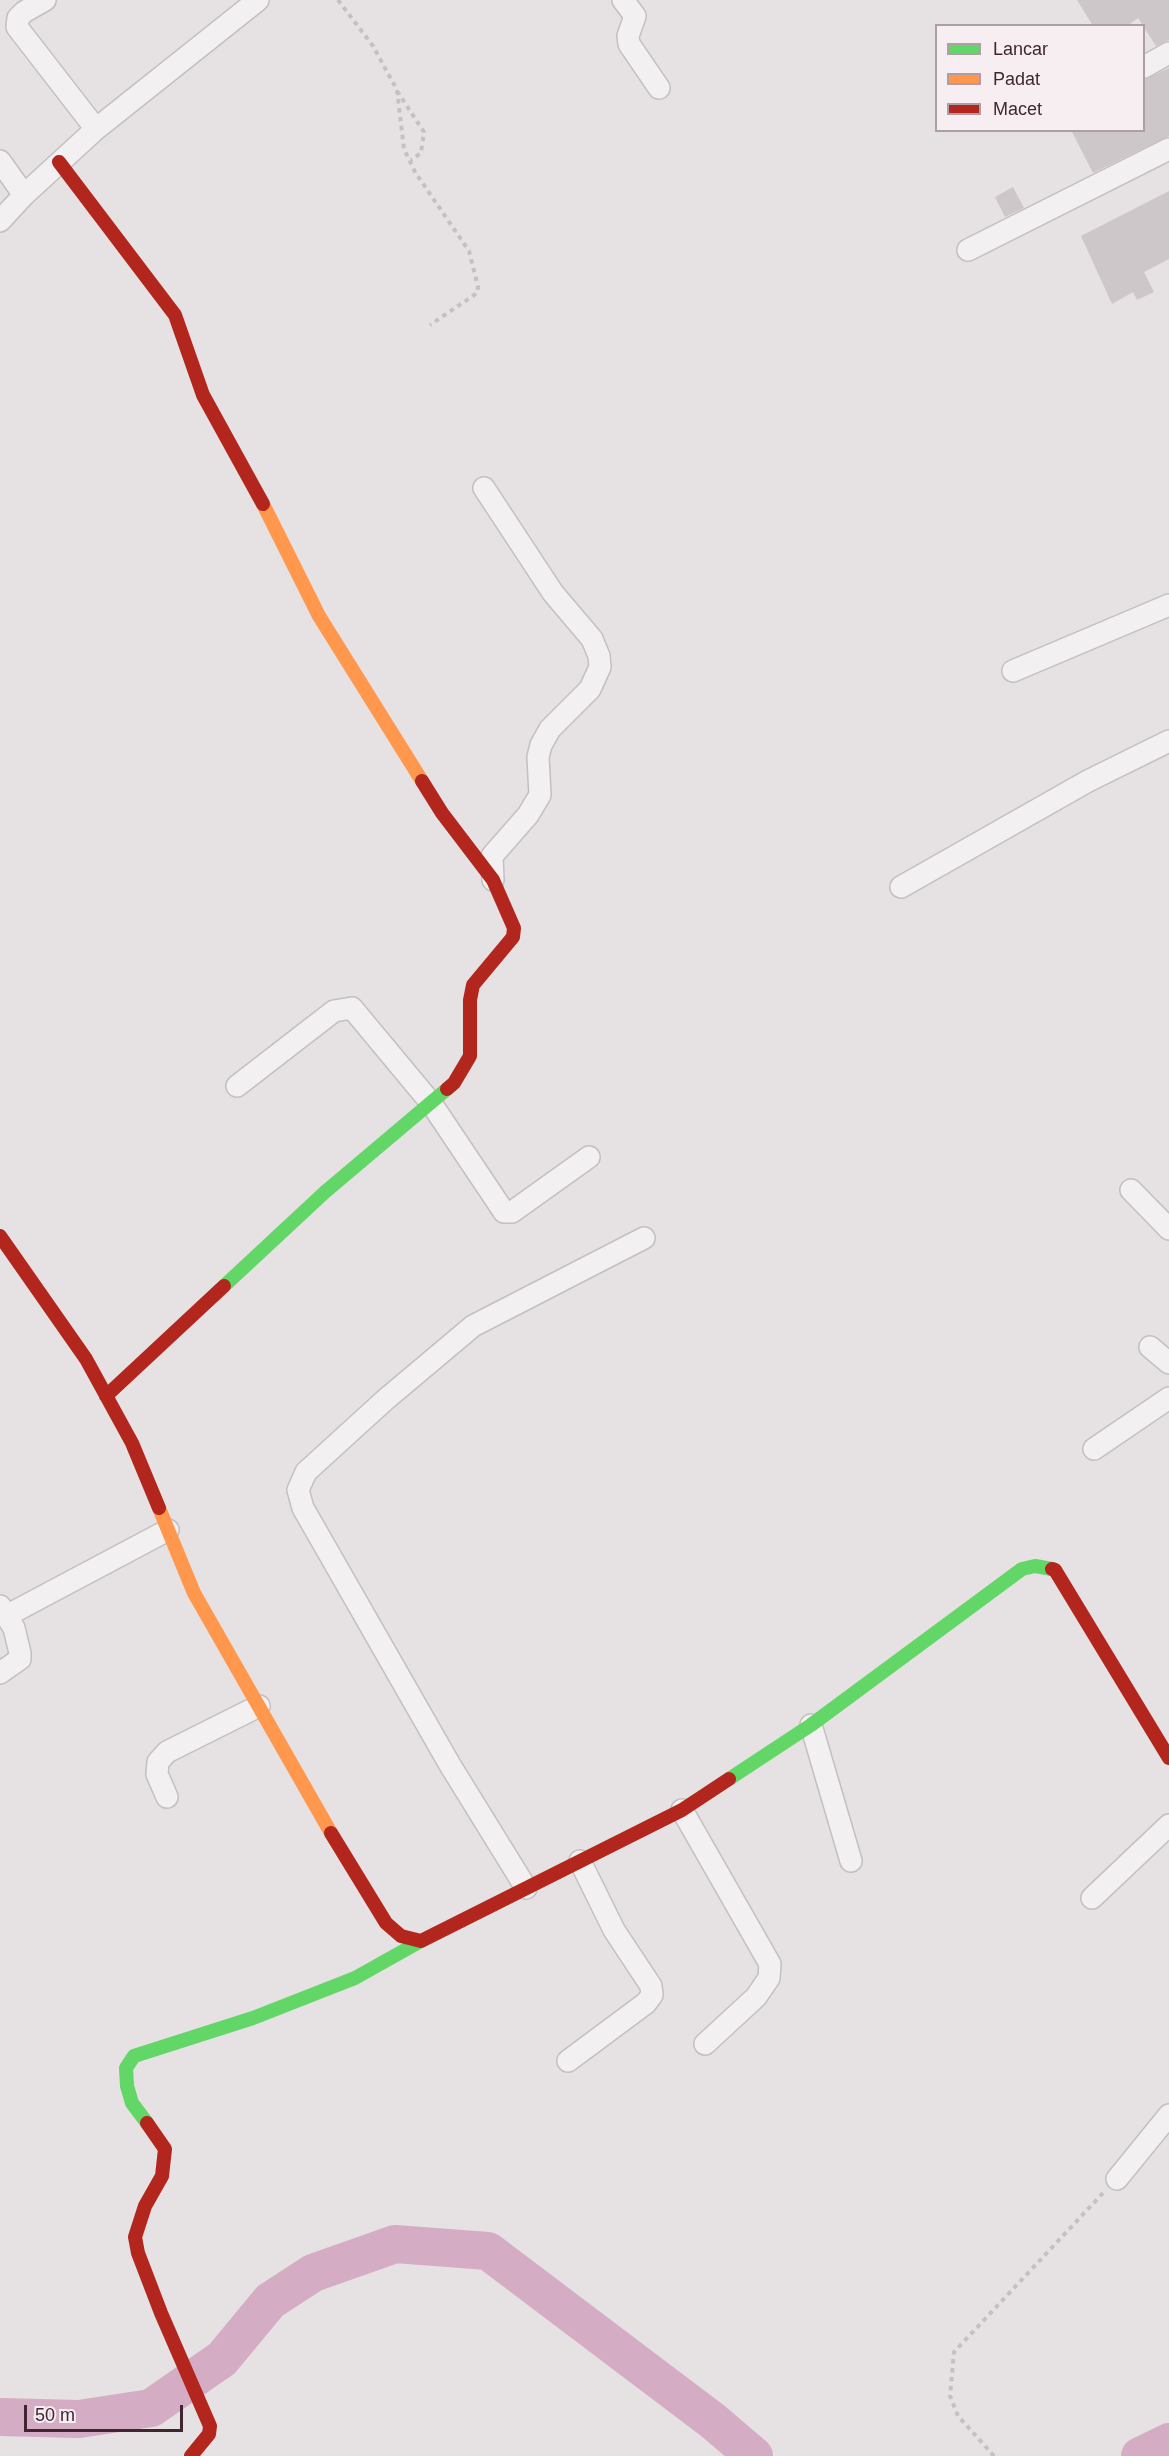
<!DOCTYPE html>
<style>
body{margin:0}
#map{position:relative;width:1169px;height:2456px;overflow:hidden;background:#e6e1e3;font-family:Arial,sans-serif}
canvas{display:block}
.legend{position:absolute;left:935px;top:24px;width:210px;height:108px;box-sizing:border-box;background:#f7eef2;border:2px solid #ae9ea5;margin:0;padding:8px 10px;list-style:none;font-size:18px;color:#412632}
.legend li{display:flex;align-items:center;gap:12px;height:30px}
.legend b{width:30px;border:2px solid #ae9ea5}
.scale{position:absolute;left:24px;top:2405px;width:159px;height:27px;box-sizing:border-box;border:3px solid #412632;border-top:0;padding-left:8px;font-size:18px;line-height:21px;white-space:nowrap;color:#412632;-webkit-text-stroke:4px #f7eef2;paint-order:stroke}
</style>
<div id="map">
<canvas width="1169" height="2456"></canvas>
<ul class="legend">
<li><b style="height:8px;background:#63d668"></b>Lancar</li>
<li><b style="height:8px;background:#ff974d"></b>Padat</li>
<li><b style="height:8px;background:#b3261e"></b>Macet</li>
</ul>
<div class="scale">50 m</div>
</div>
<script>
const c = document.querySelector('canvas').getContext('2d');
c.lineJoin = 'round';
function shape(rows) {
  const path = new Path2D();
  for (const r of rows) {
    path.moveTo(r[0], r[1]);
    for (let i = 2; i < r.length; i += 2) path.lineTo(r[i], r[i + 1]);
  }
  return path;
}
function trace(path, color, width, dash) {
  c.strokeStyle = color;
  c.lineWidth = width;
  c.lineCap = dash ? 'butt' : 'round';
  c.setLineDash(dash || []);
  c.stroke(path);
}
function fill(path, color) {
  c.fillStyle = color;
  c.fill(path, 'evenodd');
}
const river = shape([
 [0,2417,79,2419,151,2408,222,2359,270,2301,313,2273,395,2244,488,2251,713,2421,754,2456],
 [1140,2456,1169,2442]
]);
const building = shape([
 [1077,0,1169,0,1169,40,1156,46,1138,18,1127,26,1093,26],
 [1169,68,1169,136,1093,173,1071,130,1143,130,1143,80],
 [1013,187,1024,208,1005,217,995,197],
 [1169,191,1169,259,1144,272,1154,292,1137,300,1133,292,1112,304,1081,236]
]);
const path = shape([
 [338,0,373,46,397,90,404,149,415,172,469,251,478,287,477,293,430,325],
 [397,91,424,132,421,153,411,160],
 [994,2456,958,2416,950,2396,954,2352,1103,2193]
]);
const street = shape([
 [45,0,24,12,18,18,17,27,96,129],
 [623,0,635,16,628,36,629,44,659,88],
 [1144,67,1169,53],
 [0,161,24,195],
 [0,221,24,195,96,129,258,0],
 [968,250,1169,149],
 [484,488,553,593,592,639,599,656,600,667,590,689,550,729,541,745,538,757,540,795,528,815,492,856,493,880],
 [1013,671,1169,605],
 [901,887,1088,781,1169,741],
 [237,1086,334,1011,352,1008,431,1103,504,1212,512,1212,589,1157],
 [1131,1190,1169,1229],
 [1150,1347,1169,1363],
 [1094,1449,1169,1398],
 [0,1606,14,1628,20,1653,20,1659,0,1673],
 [6,1616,168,1530],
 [811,1725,851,1861],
 [167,1797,157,1774,158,1762,167,1752,259,1706],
 [682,1810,770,1964,769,1978,756,1997,705,2044],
 [526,1888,450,1765,303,1508,298,1490,306,1472,385,1400,473,1326,644,1238],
 [1092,1898,1169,1825],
 [568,2061,646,2003,652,1995,651,1986,614,1930,580,1861],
 [1117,2179,1169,2115]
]);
const fast = shape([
 [224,1286,325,1192,447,1089],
 [729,1779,811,1725,1022,1569,1035,1566,1052,1569],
 [147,2123,132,2103,127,2086,126,2068,134,2056,253,2018,355,1978,421,1941]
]);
const slow = shape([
 [263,504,319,616,422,781],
 [159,1508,194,1593,331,1833]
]);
const jam = shape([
 [59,162,175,315,203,395,263,504],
 [422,781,442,813,493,880,514,928,513,937,473,985,470,1000,470,1056,454,1083,447,1089],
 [0,1236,86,1359,132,1443,159,1508],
 [106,1396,224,1286],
 [1052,1569,1055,1570,1169,1758],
 [331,1833,386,1923,401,1936,421,1941,682,1810,729,1779],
 [147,2123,165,2149,162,2176,145,2206,135,2237,138,2253,161,2313,210,2426,209,2434,191,2456]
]);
trace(river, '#d4acc3', 38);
fill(building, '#cdc7ca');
trace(street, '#c4bfc1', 24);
trace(path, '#c7c0c3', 4, [4.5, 4.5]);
trace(street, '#f3f0f1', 21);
trace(fast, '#63d668', 14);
trace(slow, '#ff974d', 14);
trace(jam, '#b3261e', 14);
</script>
